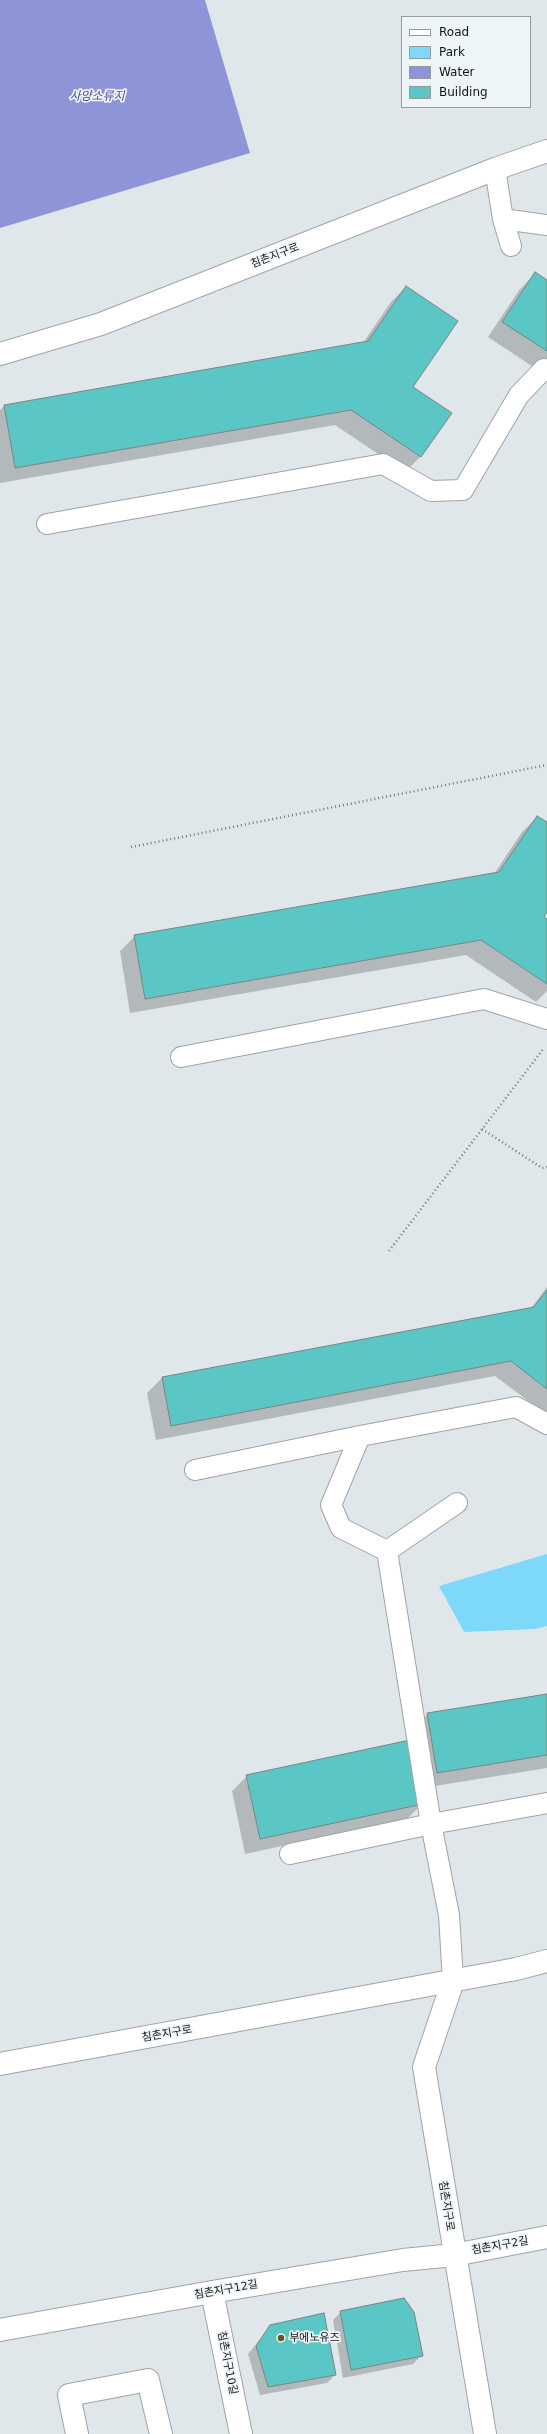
<!DOCTYPE html>
<meta charset="utf-8">
<style>
body{margin:0}
#map{position:relative;width:547px;height:2434px;overflow:hidden;background:#e0e7ea;font-family:"DejaVu Sans",sans-serif}
canvas{display:block}
.legend{position:absolute;left:401px;top:16px;width:130px;height:92px;box-sizing:border-box;background:#eef5f7;border:1px solid #969b9d;margin:0;padding:5px 7px;list-style:none;font-size:12px;color:#131516}
.legend li{display:flex;align-items:center;gap:8px;height:20px}
.legend b{width:20px;border:1px solid #969b9d}
</style>
<div id="map">
<canvas width="547" height="2434"></canvas>
<ul class="legend">
<li><b style="height:5px;background:#fff"></b>Road</li>
<li><b style="height:11px;background:#7dd8f9"></b>Park</li>
<li><b style="height:11px;background:#8d94d7"></b>Water</li>
<li><b style="height:11px;background:#5ac6c5"></b>Building</li>
</ul>
</div>
<script>
const c = document.querySelector('canvas').getContext('2d');
c.lineJoin = 'round';
function fill(path, color) {
  c.fillStyle = color;
  c.fill(path, 'evenodd');
}
function shape(rows) {
  const path = new Path2D();
  for (const r of rows) {
    path.moveTo(r[0], r[1]);
    for (let i = 2; i < r.length; i += 2) path.lineTo(r[i], r[i + 1]);
  }
  return path;
}
function trace(path, color, width, dash) {
  c.strokeStyle = color;
  c.lineWidth = width;
  c.lineCap = dash ? 'butt' : 'round';
  c.setLineDash(dash || []);
  c.stroke(path);
}
function label(font, color, halo, rows, align = 'center') {
  c.font = font + ' "DejaVu Sans","Noto Sans KR",sans-serif';
  c.lineWidth = 3.5;
  c.setLineDash([]);
  c.textBaseline = 'middle';
  c.strokeStyle = halo;
  c.fillStyle = color;
  for (const [text, x, y, turn = 0] of rows) {
    c.save();
    c.translate(x, y);
    c.rotate((+turn || 0) * Math.PI / 180);
    c.textAlign = isNaN(turn) ? turn : align;
    if (halo) c.strokeText(text, 0, 0);
    c.fillText(text, 0, 0);
    c.restore();
  }
}
const green = shape([
 [547,1554,547,1626,535,1629,464,1632,439,1586]
]);
const water = shape([
 [0,0,205,0,250,153,0,228]
]);
const shadow = shape([
 [535,274,547,281,547,376,488,337,520,289],
 [406,287,412,387,451,413,420,457,405,472,335,425,0,483,0,410,4,406,363,343,391,302],
 [537,817,547,824,547,910,542,917,547,920,547,991,536,1002,466,955,130,1013,120,951,135,936,494,874,522,832],
 [547,1287,547,1415,495,1376,156,1440,147,1393,162,1378,531,1308],
 [547,1695,547,1768,422,1788,413,1729,428,1714],
 [247,1776,422,1804,407,1819,245,1854,232,1791],
 [341,2312,421,2356,413,2364,343,2378,333,2320],
 [271,2326,335,2375,327,2383,260,2395,248,2354]
]);
const building = shape([
 [535,272,547,280,547,351,502,322,535,272],
 [406,286,458,321,413,387,452,413,421,457,351,410,15,468,4,405,368,341,406,286],
 [537,816,547,822,547,912,544,917,547,919,547,984,481,940,145,999,134,935,499,872,537,816],
 [547,1290,547,1389,511,1361,171,1426,162,1377,534,1307,547,1290],
 [547,1694,547,1755,437,1773,427,1713,547,1694],
 [410,1740,423,1804,260,1839,246,1775,410,1740],
 [404,2298,414,2312,423,2356,351,2370,340,2311,404,2298],
 [324,2313,336,2375,268,2387,256,2346,270,2325,324,2313]
]);
const path = shape([
 [131,847,547,765],
 [482,1129,542,1168,547,1167],
 [389,1251,544,1048]
]);
const service = shape([
 [495,169,503,219,511,246],
 [503,219,547,225],
 [47,524,383,464,431,491,463,490,519,395,544,369,547,371],
 [181,1057,484,999,547,1019],
 [195,1470,360,1436,516,1407,547,1424],
 [387,1551,457,1503],
 [290,1854,431,1824,387,1551,341,1528,331,1505,360,1436],
 [453,1981,449,1915,431,1824,547,1803]
]);
const minor = shape([
 [453,1981,424,2067,485,2434],
 [212,2292,241,2434],
 [0,2330,212,2292,403,2260,454,2255,547,2237],
 [77,2434,69,2395,148,2380,161,2434]
]);
const tertiary = shape([
 [0,354,101,324,495,169,547,151],
 [0,2064,516,1969,547,1961]
]);
const markers = [
 [281,2338,4,"#6b5323"]
];
const streetNames = [
 ["침촌지구로",275,256,-21],
 ["침촌지구로",167,2034,-10],
 ["침촌지구로",446,2206,81],
 ["침촌지구2길",500,2246,-10],
 ["침촌지구12길",226,2290,-10],
 ["침촌지구10길",227,2363,79]
];
const poiNames = [
 ["부에노유즈",289,2338]
];
const waterNames = [
 ["사양소류지",97,97]
];
fill(green, '#7dd8f9');
fill(water, '#8d94d7');
fill(shadow, '#0003');
fill(building, '#5ac6c5');
trace(building, '#7c8383', 1);
trace(service, '#9ea4a7', 22);
trace(minor, '#9ea4a7', 24);
trace(tertiary, '#9ea4a7', 24);
trace(path, '#73787a', 2.5, [1, 3]);
trace(service, '#fff', 20);
trace(minor, '#fff', 22);
trace(tertiary, '#fff', 22);
for (const [x, y, r, color] of markers) {
  const dot = new Path2D();
  dot.arc(x, y, r, 0, 2 * Math.PI);
  c.fillStyle = color;
  c.fill(dot);
  trace(dot, '#eef5f7', 1.5);
}
label('11px', '#131516', '#eef5f7', streetNames);
label('11px', '#131516', '#eef5f7', poiNames, 'left');
label('italic 12px', '#4a4b9c', '#eef5f7', waterNames);
</script>
